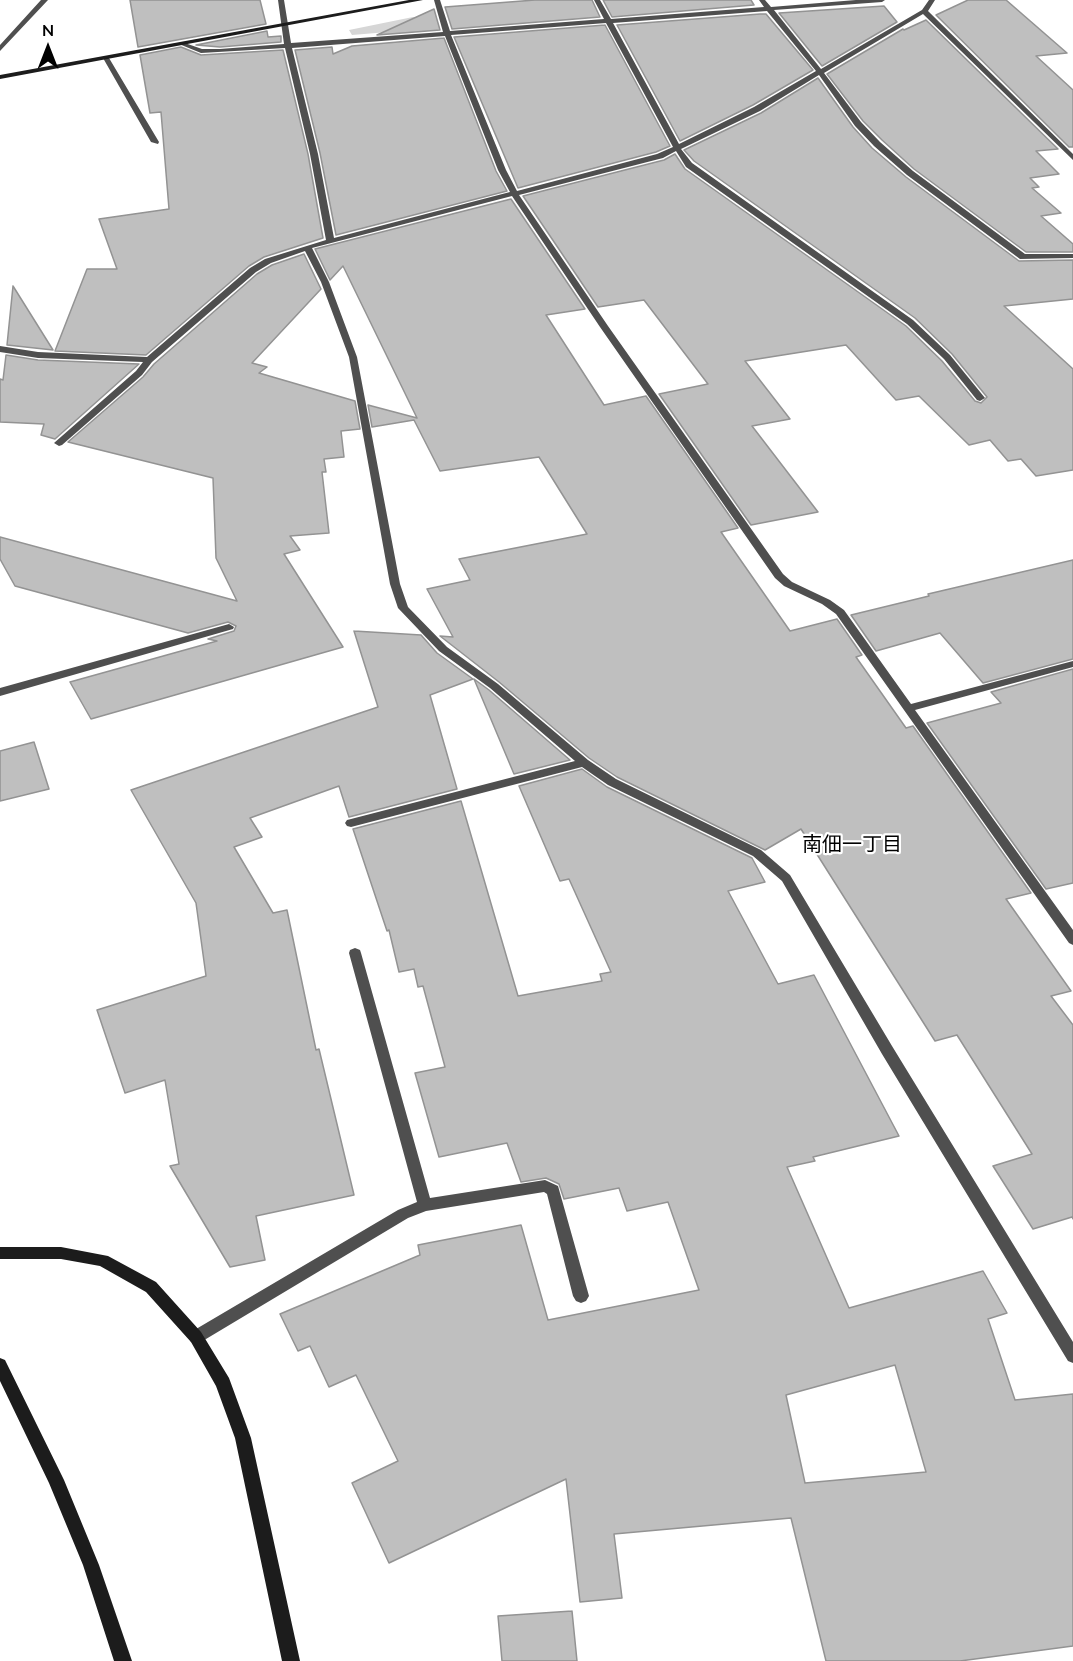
<!DOCTYPE html>
<meta charset="utf-8">
<style>
body{margin:0}
#map{position:relative;width:1073px;height:1661px;overflow:hidden;background:#fff;font-family:Mulish,sans-serif}
canvas{display:block}
.north{position:absolute;left:18px;top:18px;width:60px;height:60px;-webkit-text-stroke:4px #fff;paint-order:stroke;rotate:0deg;font-size:16px;font-weight:700;line-height:24px;text-align:center;color:#000}
.north::after{content:'';display:block;margin:auto;width:21px;height:27px;background:#000;clip-path:polygon(50% 0,100% 100%,50% 72%,0 100%)}
</style>
<div id="map">
<canvas width="1073" height="1661"></canvas>
<div class="north">N</div>
</div>
<script>
const c = document.querySelector('canvas').getContext('2d');
c.lineJoin = 'round';
function fill(path, color) {
  c.fillStyle = color;
  c.fill(path, 'evenodd');
}
function shape(rows) {
  const path = new Path2D();
  for (const r of rows) {
    path.moveTo(r[0], r[1]);
    for (let i = 2; i < r.length; i += 2) path.lineTo(r[i], r[i + 1]);
  }
  return path;
}
function trace(path, color, width, dash) {
  c.strokeStyle = color;
  c.lineWidth = width;
  c.lineCap = dash ? 'butt' : 'round';
  c.setLineDash(dash || []);
  c.stroke(path);
}
function label(font, color, halo, rows, align = 'center') {
  c.font = font + ' Mulish,"Noto Sans JP",sans-serif';
  c.lineWidth = 4.5;
  c.setLineDash([]);
  c.textBaseline = 'middle';
  c.strokeStyle = halo;
  c.fillStyle = color;
  for (const [text, x, y, turn = 0] of rows) {
    c.save();
    c.translate(x, y);
    c.rotate((+turn || 0) * Math.PI / 180);
    c.textAlign = isNaN(turn) ? turn : align;
    if (halo) c.strokeText(text, 0, 0);
    c.fillText(text, 0, 0);
    c.restore();
  }
}
const green = shape([
 [413,17,425,22,424,29,352,35,349,30]
]);
const building = shape([
 [130,0,260,0,266,24,138,47,130,0],
 [535,0,592,0,600,17,452,29,445,7,535,0],
 [603,0,751,0,754,5,612,17,603,0],
 [968,0,1006,0,1067,53,1036,56,1073,90,1073,147,1069,147,936,15,968,0],
 [884,6,897,22,822,66,779,13,884,6],
 [434,9,440,30,377,35,434,9],
 [760,14,766,14,813,70,753,105,680,141,617,25,760,14],
 [926,20,1058,149,1036,151,1059,174,1030,178,1039,187,1032,188,1061,213,1041,216,1073,244,1073,252,1026,252,914,169,882,140,863,121,827,74,903,29,904,30,926,20],
 [605,25,670,146,656,152,518,188,454,37,605,25],
 [267,31,268,37,281,36,281,42,220,47,196,45,267,31],
 [444,38,496,171,507,191,336,235,320,153,295,50,332,47,333,54,352,46,444,38],
 [181,47,201,55,283,50,308,154,323,238,264,257,249,266,146,355,55,351,87,269,117,269,99,219,169,209,161,112,150,113,140,55,181,47],
 [818,78,853,127,872,148,906,177,1019,261,1073,260,1073,299,1004,306,1073,369,1073,470,1036,476,1021,459,1008,461,990,440,969,445,919,396,896,400,846,345,745,361,790,419,752,426,818,512,751,525,659,394,708,384,644,300,598,307,523,196,664,160,675,154,685,169,906,326,942,361,975,401,981,403,987,397,952,354,915,318,694,161,684,150,761,113,818,78],
 [511,199,585,309,546,315,604,405,646,396,738,528,721,532,790,631,837,619,862,655,856,657,906,728,913,726,1031,893,1006,899,1071,991,1051,996,1073,1025,1073,1219,1072,1217,1033,1229,993,1166,1032,1154,957,1035,935,1041,801,829,765,850,617,777,589,758,499,682,440,636,453,637,427,589,470,580,459,559,587,534,539,457,440,471,414,420,372,427,368,405,417,418,343,266,330,280,315,249,511,199],
 [304,254,321,289,252,363,267,367,259,373,355,401,360,429,341,431,344,457,324,459,326,472,322,472,329,533,290,536,300,550,284,554,343,647,91,719,70,682,217,641,208,639,234,631,236,626,228,622,188,633,15,586,0,559,0,537,237,601,216,558,213,478,68,442,143,377,154,364,257,274,272,265,304,254],
 [13,286,53,350,7,345,13,286],
 [6,355,38,360,139,364,55,439,41,435,44,424,0,422,0,379,3,380,6,355],
 [1073,560,1073,659,983,683,940,633,876,651,851,615,929,596,928,594,1073,560],
 [354,631,421,635,437,653,473,679,430,695,457,789,349,817,339,786,250,818,262,837,234,847,273,913,287,910,316,1050,319,1049,354,1195,256,1216,265,1260,230,1267,170,1166,179,1164,165,1080,125,1093,97,1010,206,976,196,903,131,790,378,707,354,631],
 [1073,669,1073,883,1046,889,927,723,1001,703,991,692,1073,669],
 [474,679,489,690,570,760,514,774,474,679],
 [34,742,49,789,0,801,0,751,34,742],
 [582,769,607,787,752,858,765,882,728,891,778,984,814,975,899,1136,813,1157,815,1161,787,1167,849,1308,983,1271,1007,1313,988,1319,1015,1400,1073,1394,1073,1646,960,1661,826,1661,791,1518,614,1534,622,1598,580,1602,566,1479,389,1563,352,1483,398,1461,356,1375,329,1387,310,1346,298,1351,280,1314,420,1255,418,1245,521,1225,548,1320,699,1290,668,1202,627,1211,619,1188,564,1199,559,1184,546,1178,521,1182,507,1143,439,1157,415,1073,445,1067,423,986,418,987,414,969,399,972,389,930,387,931,353,829,461,801,518,996,602,981,600,974,611,972,569,879,560,881,519,786,582,769],
 [895,1365,926,1472,805,1483,786,1395,895,1365],
 [572,1611,577,1661,502,1661,498,1616,572,1611]
]);
const street = shape([
 [41,0,48,0,0,51,0,45,41,0],
 [278,0,284,0,291,43,443,32,434,0,440,0,450,31,604,19,594,0,600,0,611,19,764,7,759,0,765,0,771,7,856,0,885,0,882,2,774,10,821,69,922,10,929,0,935,0,928,11,1073,154,1073,160,923,14,824,73,861,122,880,142,913,171,1025,254,1073,254,1073,258,1020,259,907,175,874,146,855,126,819,75,760,111,681,149,692,163,913,320,950,355,985,398,980,401,977,400,944,359,907,324,686,167,676,151,663,158,519,195,608,326,783,574,792,582,830,600,844,610,911,704,1073,661,1073,667,915,710,1073,930,1073,945,1069,943,836,614,822,604,784,586,775,578,600,327,512,196,312,248,329,282,357,357,400,584,408,607,447,647,498,684,588,760,616,779,761,850,790,875,892,1046,1073,1342,1073,1363,1068,1361,882,1054,782,881,753,856,608,785,582,767,351,827,347,826,345,823,347,820,351,819,575,761,490,688,439,651,398,608,390,584,349,357,321,282,305,251,271,263,256,272,152,362,142,375,62,445,59,446,54,443,136,371,143,362,38,358,0,352,0,346,38,352,147,357,250,268,265,259,326,240,310,154,285,48,201,53,179,44,182,42,202,49,220,49,284,44,278,0],
 [767,11,816,71,754,107,679,144,613,23,767,11],
 [606,23,673,147,657,154,517,191,506,170,451,35,606,23],
 [445,36,498,170,510,192,334,238,318,154,292,48,445,36],
 [104,57,109,58,159,142,158,144,151,142,103,58,104,57],
 [229,624,234,627,233,629,0,696,0,688,229,624],
 [355,948,360,950,361,953,430,1198,545,1180,558,1186,589,1296,586,1301,581,1303,576,1301,573,1296,547,1194,544,1192,426,1211,408,1218,201,1342,196,1344,191,1342,188,1337,191,1332,398,1210,417,1202,349,953,350,950,355,948]
]);
const secondary = shape([
 [409,0,423,0,0,79,0,75,409,0],
 [0,1247,61,1247,108,1256,156,1282,201,1332,229,1378,251,1438,300,1661,282,1661,235,1438,216,1386,191,1342,146,1292,100,1266,61,1259,0,1259,0,1247],
 [0,1358,5,1360,64,1480,99,1565,132,1661,114,1661,83,1565,49,1483,0,1381,0,1358]
]);
const neighbourhoodNames = [
 ["南佃一丁目",852,845]
];
fill(green, '#d6d6d6');
fill(building, '#bfbfbf');
trace(building, '#939393', 1.5);
fill(street, '#4f4f4f');
fill(secondary, '#1c1c1c');
label('20px', '#000', '#fff', neighbourhoodNames);
</script>
